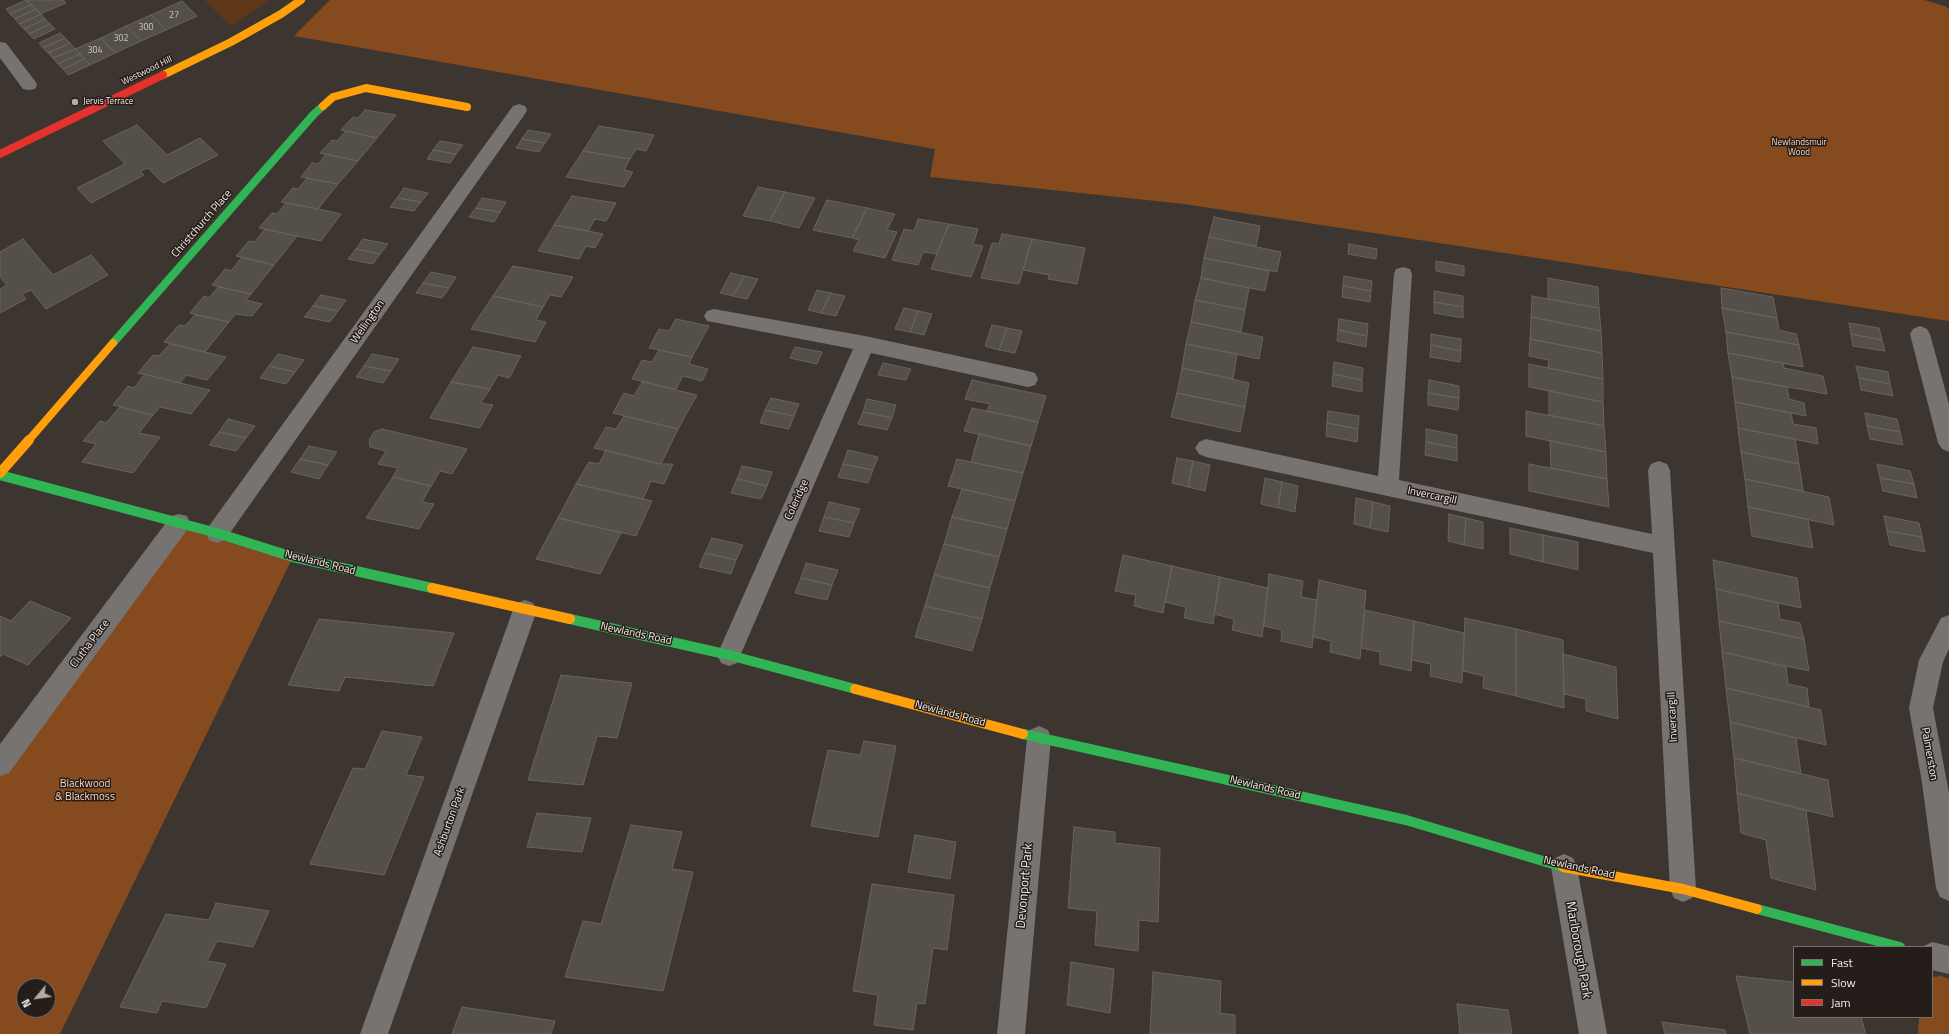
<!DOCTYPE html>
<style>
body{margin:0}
#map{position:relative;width:1949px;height:1034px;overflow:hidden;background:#3c3530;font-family:"Titillium Web",sans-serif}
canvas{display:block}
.legend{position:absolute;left:1793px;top:946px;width:140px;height:72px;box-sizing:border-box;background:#241d19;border:1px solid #78706b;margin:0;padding:5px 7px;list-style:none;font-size:12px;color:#f6ece6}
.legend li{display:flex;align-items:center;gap:8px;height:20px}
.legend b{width:20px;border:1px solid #78706b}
.north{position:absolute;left:16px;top:978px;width:40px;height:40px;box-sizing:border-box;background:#241d19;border:1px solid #78706b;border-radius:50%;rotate:241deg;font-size:11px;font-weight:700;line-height:16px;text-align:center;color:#f6ece6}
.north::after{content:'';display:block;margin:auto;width:14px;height:18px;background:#b5aca6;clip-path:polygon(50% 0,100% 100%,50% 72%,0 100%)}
</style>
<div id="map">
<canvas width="1949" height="1034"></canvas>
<ul class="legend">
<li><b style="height:5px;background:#30b455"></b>Fast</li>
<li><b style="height:5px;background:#ff9f0a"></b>Slow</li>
<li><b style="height:5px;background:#e5322d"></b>Jam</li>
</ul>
<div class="north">N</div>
</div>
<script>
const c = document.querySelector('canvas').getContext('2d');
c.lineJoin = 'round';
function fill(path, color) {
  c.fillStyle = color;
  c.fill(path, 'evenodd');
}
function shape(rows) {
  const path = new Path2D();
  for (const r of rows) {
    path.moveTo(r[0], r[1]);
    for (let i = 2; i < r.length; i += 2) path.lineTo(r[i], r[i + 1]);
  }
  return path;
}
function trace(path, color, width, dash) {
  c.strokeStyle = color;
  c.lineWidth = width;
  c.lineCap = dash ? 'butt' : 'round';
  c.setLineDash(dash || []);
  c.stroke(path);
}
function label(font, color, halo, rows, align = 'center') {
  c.font = font + ' "Titillium Web",sans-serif';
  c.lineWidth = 3;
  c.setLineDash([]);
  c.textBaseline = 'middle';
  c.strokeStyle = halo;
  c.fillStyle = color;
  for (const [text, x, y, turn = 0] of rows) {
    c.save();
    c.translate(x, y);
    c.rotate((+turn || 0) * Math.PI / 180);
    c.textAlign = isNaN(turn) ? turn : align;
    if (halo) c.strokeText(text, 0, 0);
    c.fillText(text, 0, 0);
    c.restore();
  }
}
const green = shape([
 [205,0,269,0,231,26]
]);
const forest = shape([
 [330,0,1924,0,1945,6,1949,9,1949,321,1184,204,930,177,935,149,294,36],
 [179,523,293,557,60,1034,0,1034,0,763],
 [24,986,48,986,48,1010,24,1010],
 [1941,976,1949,979,1949,1034,1918,1034,1919,1017,1932,1017,1932,977]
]);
const building = shape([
 [26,0,31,5,10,14,6,9,26,0],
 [27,0,63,0,66,3,40,14,27,0],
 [182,1,197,16,166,30,151,15,182,1],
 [31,5,36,9,15,19,10,14,31,5],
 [36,9,41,14,19,24,15,19,36,9],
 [41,14,45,19,24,29,19,24,41,14],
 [151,15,166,30,141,41,126,26,151,15],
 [45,19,50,24,29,34,24,29,45,19],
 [50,24,55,29,34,39,29,34,50,24],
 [126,26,141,41,115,53,101,38,126,26],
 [60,33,65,38,43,48,39,43,60,33],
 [65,38,70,43,48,53,43,48,65,38],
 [101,38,115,53,90,65,75,49,101,38],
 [70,43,75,49,53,58,48,53,70,43],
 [75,49,80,54,58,64,53,58,75,49],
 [80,54,84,59,63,69,58,64,80,54],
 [84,59,90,65,68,75,63,69,84,59],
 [365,110,396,115,377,138,341,130,353,117,358,118,365,110],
 [137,125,167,155,200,138,218,155,163,183,148,168,140,171,144,175,91,203,77,188,125,164,103,141,137,125],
 [599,126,654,135,646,151,636,149,630,159,583,151,599,126],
 [528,130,551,134,545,143,522,139,528,130],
 [346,131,377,138,358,161,320,153,332,140,337,141,346,131],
 [522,139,545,143,539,152,516,148,522,139],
 [440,141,463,145,456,154,433,150,440,141],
 [433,150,456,154,450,163,427,159,433,150],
 [583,151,630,159,624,170,633,172,624,187,566,177,583,151],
 [326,154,358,161,338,184,301,177,312,163,318,164,326,154],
 [307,178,338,184,318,209,281,202,293,188,298,189,307,178],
 [758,187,785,192,770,221,743,216,758,187],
 [404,188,428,193,421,202,397,198,404,188],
 [785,192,815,198,799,228,770,221,785,192],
 [572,196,616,203,606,221,595,219,588,231,554,225,572,196],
 [397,198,421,202,414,211,390,207,397,198],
 [482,198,506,202,500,212,476,208,482,198],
 [827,200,867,208,852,238,813,230,827,200],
 [286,203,318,209,341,214,321,241,259,228,272,213,277,214,286,203],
 [476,208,500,212,494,222,469,217,476,208],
 [867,208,895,214,887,230,897,232,885,258,853,251,859,240,852,238,867,208],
 [1214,217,1260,226,1256,246,1209,237,1214,217],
 [918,219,949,224,936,254,923,252,918,265,892,260,904,229,914,231,918,219],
 [949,224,978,229,973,244,983,246,971,277,931,269,949,224],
 [554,225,588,231,603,234,595,248,586,246,579,259,538,251,554,225],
 [265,229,297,236,274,265,236,256,249,241,255,242,265,229],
 [1002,234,1032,239,1019,284,981,278,992,243,999,244,1002,234],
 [1209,237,1281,252,1277,272,1204,258,1209,237],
 [23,239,53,275,91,255,108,275,46,309,31,290,22,294,26,299,0,313,0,289,7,285,0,277,0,252,23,239],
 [363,239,388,244,380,254,356,249,363,239],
 [1032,239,1085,248,1077,284,1048,279,1049,275,1023,270,1032,239],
 [1349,244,1377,249,1376,259,1348,254,1349,244],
 [356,249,380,254,373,264,348,259,356,249],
 [242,257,274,265,251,294,212,285,225,269,231,271,242,257],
 [1204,258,1269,271,1265,291,1201,278,1204,258],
 [1436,261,1464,266,1464,276,1436,271,1436,261],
 [513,266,573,277,561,297,550,295,543,307,493,296,513,266],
 [431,272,456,277,449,288,423,283,431,272],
 [731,273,744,276,733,296,720,293,731,273],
 [744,276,758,279,747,299,733,296,744,276],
 [1344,276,1372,281,1371,291,1343,286,1344,276],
 [1201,278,1249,288,1245,310,1195,300,1201,278],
 [1548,278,1598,287,1599,308,1548,299,1548,278],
 [423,283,449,288,442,298,416,293,423,283],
 [1343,286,1371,291,1370,302,1342,297,1343,286],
 [218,287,251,294,246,300,262,304,252,316,235,314,229,322,190,313,204,296,209,298,218,287],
 [1721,288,1773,297,1777,318,1722,308,1721,288],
 [817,290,831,293,821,313,808,310,817,290],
 [1434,291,1463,296,1463,307,1434,302,1434,291],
 [831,293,845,296,836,316,821,313,831,293],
 [321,295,346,300,338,311,313,306,321,295],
 [493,296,543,307,536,320,546,322,535,342,471,329,493,296],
 [1532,296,1599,308,1601,331,1531,317,1532,296],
 [1195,300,1245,310,1241,332,1191,322,1195,300],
 [1434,302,1463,307,1463,318,1434,313,1434,302],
 [313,306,338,311,330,322,304,317,313,306],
 [904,308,918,311,910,332,895,329,904,308],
 [1722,308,1777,318,1779,330,1796,334,1799,345,1726,332,1722,308],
 [918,311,932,314,924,335,910,332,918,311],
 [195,315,229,322,205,352,164,342,179,325,185,326,195,315],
 [1531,317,1601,331,1602,353,1530,339,1531,317],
 [676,319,709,326,692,357,649,348,659,329,669,331,676,319],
 [1339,319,1368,324,1367,336,1338,330,1339,319],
 [1191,322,1263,337,1259,359,1186,344,1191,322],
 [1849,323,1879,328,1882,340,1851,334,1849,323],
 [992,325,1007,328,999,350,985,346,992,325],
 [1007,328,1022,331,1015,353,999,350,1007,328],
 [1338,330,1367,336,1366,347,1337,341,1338,330],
 [1726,332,1799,345,1803,367,1728,353,1726,332],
 [1431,334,1461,339,1461,351,1431,345,1431,334],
 [1851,334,1882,340,1885,351,1853,346,1851,334],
 [1530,339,1602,353,1603,379,1548,368,1549,360,1529,356,1530,339],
 [170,344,205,352,226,357,207,380,186,375,180,383,138,373,153,355,159,356,170,344],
 [1186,344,1237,354,1233,379,1182,368,1186,344],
 [1431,345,1461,351,1460,362,1430,357,1431,345],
 [473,347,521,356,509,378,498,375,490,389,451,382,473,347],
 [795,347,822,352,817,364,790,358,795,347],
 [659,350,692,357,689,364,708,369,702,381,683,376,676,389,632,379,642,360,652,362,659,350],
 [1728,353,1783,363,1784,368,1823,376,1827,394,1732,377,1728,353],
 [278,354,304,360,295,372,269,366,278,354],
 [372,354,399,359,391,371,364,366,372,354],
 [1334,362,1363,368,1362,380,1333,374,1334,362],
 [883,363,911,369,906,380,878,375,883,363],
 [1529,364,1603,379,1603,402,1529,387,1529,364],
 [269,366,295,372,286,384,260,378,269,366],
 [364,366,391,371,383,383,356,377,364,366],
 [1856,366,1888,372,1890,384,1859,378,1856,366],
 [1182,368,1249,383,1245,407,1177,393,1182,368],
 [145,374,180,383,210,390,191,414,160,407,153,415,113,405,128,386,134,388,145,374],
 [1333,374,1362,380,1362,392,1332,386,1333,374],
 [1732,377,1787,387,1789,399,1804,403,1806,416,1735,402,1732,377],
 [1859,378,1890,384,1893,396,1861,390,1859,378],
 [972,380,1046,396,1038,422,987,411,990,404,965,399,972,380],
 [1429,380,1459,386,1459,398,1428,393,1429,380],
 [451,382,490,389,481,403,493,405,480,428,430,418,451,382],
 [642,382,697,395,678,429,613,413,624,393,634,396,642,382],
 [1549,391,1603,402,1604,426,1549,415,1549,391],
 [1177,393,1245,407,1240,432,1171,417,1177,393],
 [1428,393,1459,398,1458,410,1428,405,1428,393],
 [771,398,799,404,794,416,765,410,771,398],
 [867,399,896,405,892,418,863,412,867,399],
 [1735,402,1791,413,1793,424,1816,428,1818,444,1738,428,1735,402],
 [120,407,153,415,139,433,160,437,133,473,82,462,96,444,83,441,100,421,106,423,120,407],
 [972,408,1038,422,1031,446,964,431,972,408],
 [765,410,794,416,789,429,760,423,765,410],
 [1328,411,1359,416,1358,429,1327,423,1328,411],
 [1526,411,1604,426,1606,452,1526,436,1526,411],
 [863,412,892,418,887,430,858,424,863,412],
 [1865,413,1897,419,1900,432,1867,426,1865,413],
 [624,416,678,429,661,464,594,448,606,427,616,429,624,416],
 [228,419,255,426,246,438,219,432,228,419],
 [1327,423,1358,429,1357,442,1326,436,1327,423],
 [1867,426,1900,432,1903,445,1870,439,1867,426],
 [1738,428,1795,439,1799,464,1741,452,1738,428],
 [382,429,467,449,452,474,440,471,431,486,393,477,398,468,378,464,386,451,370,447,369,440,374,432,382,429],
 [1426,429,1457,435,1457,448,1426,442,1426,429],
 [219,432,246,438,236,451,209,445,219,432],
 [979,434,1031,446,1023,473,971,462,979,434],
 [1550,441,1606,452,1607,479,1551,468,1550,441],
 [1426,442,1457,448,1457,461,1425,455,1426,442],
 [309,446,337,452,328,465,300,459,309,446],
 [606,450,661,464,673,464,664,484,651,481,643,499,576,484,589,462,599,464,606,450],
 [848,450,878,457,873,470,843,464,848,450],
 [1741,452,1799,464,1803,491,1745,479,1741,452],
 [1177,458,1193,461,1188,487,1172,483,1177,458],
 [300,459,328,465,319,479,291,472,300,459],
 [957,459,1023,473,1015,501,948,486,957,459],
 [1193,461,1210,465,1205,491,1188,487,1193,461],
 [843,464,873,470,868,483,838,477,843,464],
 [1529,464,1607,479,1609,507,1529,491,1529,464],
 [1877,464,1910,471,1914,484,1880,478,1877,464],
 [742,466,772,472,767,486,737,479,742,466],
 [393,477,431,486,422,502,434,504,419,529,366,518,393,477],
 [1265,478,1282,482,1278,508,1261,504,1265,478],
 [1880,478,1914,484,1917,498,1883,491,1880,478],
 [737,479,767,486,761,499,731,493,737,479],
 [1745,479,1829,497,1834,525,1748,507,1745,479],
 [1282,482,1298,486,1295,512,1278,508,1282,482],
 [576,484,652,501,636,536,558,518,576,484],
 [962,489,1015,501,1007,529,952,517,962,489],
 [1356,498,1373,502,1370,528,1354,524,1356,498],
 [829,502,860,509,854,523,824,517,829,502],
 [1373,502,1390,506,1388,532,1370,528,1373,502],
 [1748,507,1808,519,1813,548,1752,536,1748,507],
 [1449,514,1466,518,1464,545,1448,541,1449,514],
 [1884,516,1919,523,1922,537,1887,531,1884,516],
 [824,517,854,523,849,537,819,531,824,517],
 [952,517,1007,529,999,557,944,544,952,517],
 [558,518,621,533,600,574,536,559,558,518],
 [1466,518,1483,522,1483,549,1464,545,1466,518],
 [1510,528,1543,535,1543,562,1510,554,1510,528],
 [1887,531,1922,537,1925,552,1890,545,1887,531],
 [1543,535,1578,542,1578,570,1543,562,1543,535],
 [712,538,743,545,736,560,705,553,712,538],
 [944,544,999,557,990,588,934,575,944,544],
 [705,553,736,560,731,574,699,567,705,553],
 [1123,555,1172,566,1163,613,1134,606,1136,595,1115,591,1123,555],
 [1713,560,1797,578,1801,608,1716,589,1713,560],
 [806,563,838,570,832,585,801,578,806,563],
 [1172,566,1220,577,1213,624,1184,618,1186,607,1165,602,1172,566],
 [1269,574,1303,581,1301,597,1317,600,1312,648,1281,641,1282,630,1264,626,1269,574],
 [934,575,990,588,982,619,925,606,934,575],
 [1220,577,1268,588,1262,637,1232,630,1234,619,1214,614,1220,577],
 [801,578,832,585,827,600,795,593,801,578],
 [1319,580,1366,591,1360,659,1330,652,1331,641,1313,637,1319,580],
 [1716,589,1778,603,1780,619,1800,623,1804,639,1719,621,1716,589],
 [30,601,71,618,28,665,3,654,0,657,0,616,11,621,30,601],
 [925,606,982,619,972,651,915,637,925,606],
 [1365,610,1414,621,1411,671,1380,664,1380,652,1361,648,1365,610],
 [1465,618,1516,629,1516,696,1483,688,1484,676,1463,671,1465,618],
 [319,619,454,633,433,686,345,677,339,691,288,685,319,619],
 [1414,621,1464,633,1462,683,1430,676,1431,664,1411,660,1414,621],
 [1719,621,1804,639,1809,671,1722,652,1719,621],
 [1516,629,1563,640,1564,708,1516,696,1516,629],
 [1722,652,1786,667,1788,684,1807,688,1809,707,1726,688,1722,652],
 [1563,654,1616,667,1618,719,1586,711,1586,699,1564,694,1563,654],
 [561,675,632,683,617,738,597,736,583,785,528,780,561,675],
 [1726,688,1821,710,1826,745,1730,722,1726,688],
 [1730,722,1796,738,1801,774,1734,758,1730,722],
 [382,731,422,737,406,775,424,777,384,875,310,864,353,768,365,769,382,731],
 [864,741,896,746,878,837,811,826,828,750,860,755,864,741],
 [1734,758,1828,780,1833,817,1737,793,1734,758],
 [1737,793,1806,810,1816,890,1771,878,1766,840,1741,833,1737,793],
 [537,813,591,818,582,852,527,847,537,813],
 [631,825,682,832,672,869,693,872,663,991,565,977,583,921,601,924,631,825],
 [1074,827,1115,832,1115,843,1160,848,1158,922,1139,920,1138,951,1095,945,1097,911,1068,908,1074,827],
 [915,835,956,842,950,879,908,872,915,835],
 [872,884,954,895,947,950,933,948,925,1004,917,1003,913,1030,874,1025,878,995,853,991,872,884],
 [216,903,269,911,253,947,217,941,207,961,226,964,206,1008,162,1001,157,1013,120,1007,166,914,209,920,216,903],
 [1071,962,1114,969,1110,1013,1067,1005,1071,962],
 [1153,972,1221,981,1220,1013,1235,1015,1235,1034,1150,1034,1153,972],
 [1736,976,1794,982,1794,1017,1861,1017,1866,1034,1750,1034,1736,976],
 [1457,1004,1508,1010,1512,1034,1460,1034,1457,1004],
 [462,1007,555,1021,551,1034,452,1034,462,1007],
 [1662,1022,1725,1030,1726,1034,1665,1034,1662,1022]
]);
const street = shape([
 [0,42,6,43,35,81,37,85,35,89,29,90,23,89,0,58,0,42],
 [519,104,525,106,527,110,525,114,225,540,217,543,209,540,206,533,209,526,513,106,519,104],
 [1403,267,1410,269,1412,274,1399,480,1652,534,1648,470,1651,464,1659,461,1667,464,1670,470,1696,889,1692,898,1683,902,1674,898,1670,889,1653,553,1206,457,1199,454,1195,448,1199,442,1206,439,1378,476,1394,274,1396,269,1403,267],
 [714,309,865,336,1028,371,1035,373,1038,379,1035,385,1028,387,871,353,737,663,729,666,721,663,717,655,853,349,707,321,704,316,707,311,714,309],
 [1920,326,1927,329,1930,334,1949,404,1949,452,1942,449,1938,443,1910,334,1913,329,1920,326],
 [179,514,187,516,190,523,187,530,9,773,0,776,0,744,171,516,179,514],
 [525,600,533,603,537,610,388,1034,360,1034,513,610,517,603,525,600],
 [1949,615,1949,649,1943,662,1933,708,1949,793,1949,901,1940,897,1936,888,1922,783,1909,708,1919,660,1941,618,1949,615],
 [1039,726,1048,730,1051,738,1025,1034,997,1034,1027,738,1030,730,1039,726],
 [1564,854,1573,858,1577,867,1607,1034,1579,1034,1551,867,1555,858,1564,854],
 [1932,942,1949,946,1949,974,1932,970,1932,947,1922,947,1932,942]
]);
const fastFar1 = shape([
 [113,343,314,114,323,106]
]);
const fast = shape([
 [0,475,217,533,293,557,432,588],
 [570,619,729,655,855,689],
 [1023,734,1406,820,1563,867],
 [1757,909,1900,947]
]);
const slowFar1 = shape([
 [163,75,231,42,281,14,301,0],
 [323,106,333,97,366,88,467,107],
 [28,441,113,343]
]);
const slow = shape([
 [0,473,29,440],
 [432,588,570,619],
 [855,689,1023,734],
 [1563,867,1683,889,1757,909]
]);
const jam = shape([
 [0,154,163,75]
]);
const markers = [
 [75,102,4,"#b5aca6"]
];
const numberNames = [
 ["27",174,16],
 ["300",146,28],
 ["302",121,39],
 ["304",95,51]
];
const farStreetnames = [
 ["Westwood Hill",147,71,-26]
];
const farPoinames = [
 ["Jervis Terrace",83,102]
];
const farParknames = [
 ["Newlandsmuir",1799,143],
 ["Wood",1799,153]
];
const streetNames = [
 ["Christchurch Place",202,224,-49],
 ["Wellington",368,322,-55],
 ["Invercargill",1432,496,12],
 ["Coleridge",797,500,-66],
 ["Newlands Road",320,563,14],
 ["Newlands Road",636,634,12],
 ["Clutha Place",90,644,-53],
 ["Newlands Road",950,714,15],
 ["Invercargill",1673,717,-93],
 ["Palmerston",1929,754,80],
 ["Newlands Road",1265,788,13],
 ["Ashburton Park",450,822,-70],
 ["Newlands Road",1579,868,12]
];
const parkNames = [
 ["Blackwood",85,784],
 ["& Blackmoss",85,797]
];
const nearStreetnames = [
 ["Devonport Park",1025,886,-85],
 ["Marlborough Park",1578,950,80]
];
fill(green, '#603719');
fill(forest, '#854a1e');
fill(building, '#554f4a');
trace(building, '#69625e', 1);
fill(street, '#777371');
trace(fastFar1, '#30b455', 8);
trace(fast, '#30b455', 10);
trace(slowFar1, '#ff9f0a', 8);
trace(slow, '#ff9f0a', 10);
trace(jam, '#e5322d', 8);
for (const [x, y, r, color] of markers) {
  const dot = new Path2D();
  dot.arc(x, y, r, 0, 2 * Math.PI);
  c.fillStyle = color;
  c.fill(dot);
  trace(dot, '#241d19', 1.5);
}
label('9px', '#cec5bf', null, numberNames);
label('9px', '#f6ece6', '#241d19', farStreetnames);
label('9px', '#f6ece6', '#241d19', farPoinames, 'left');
label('9px', '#fcd5bc', '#241d19', farParknames);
label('11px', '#f6ece6', '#241d19', streetNames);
label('11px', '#fcd5bc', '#241d19', parkNames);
label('13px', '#f6ece6', '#241d19', nearStreetnames);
</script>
